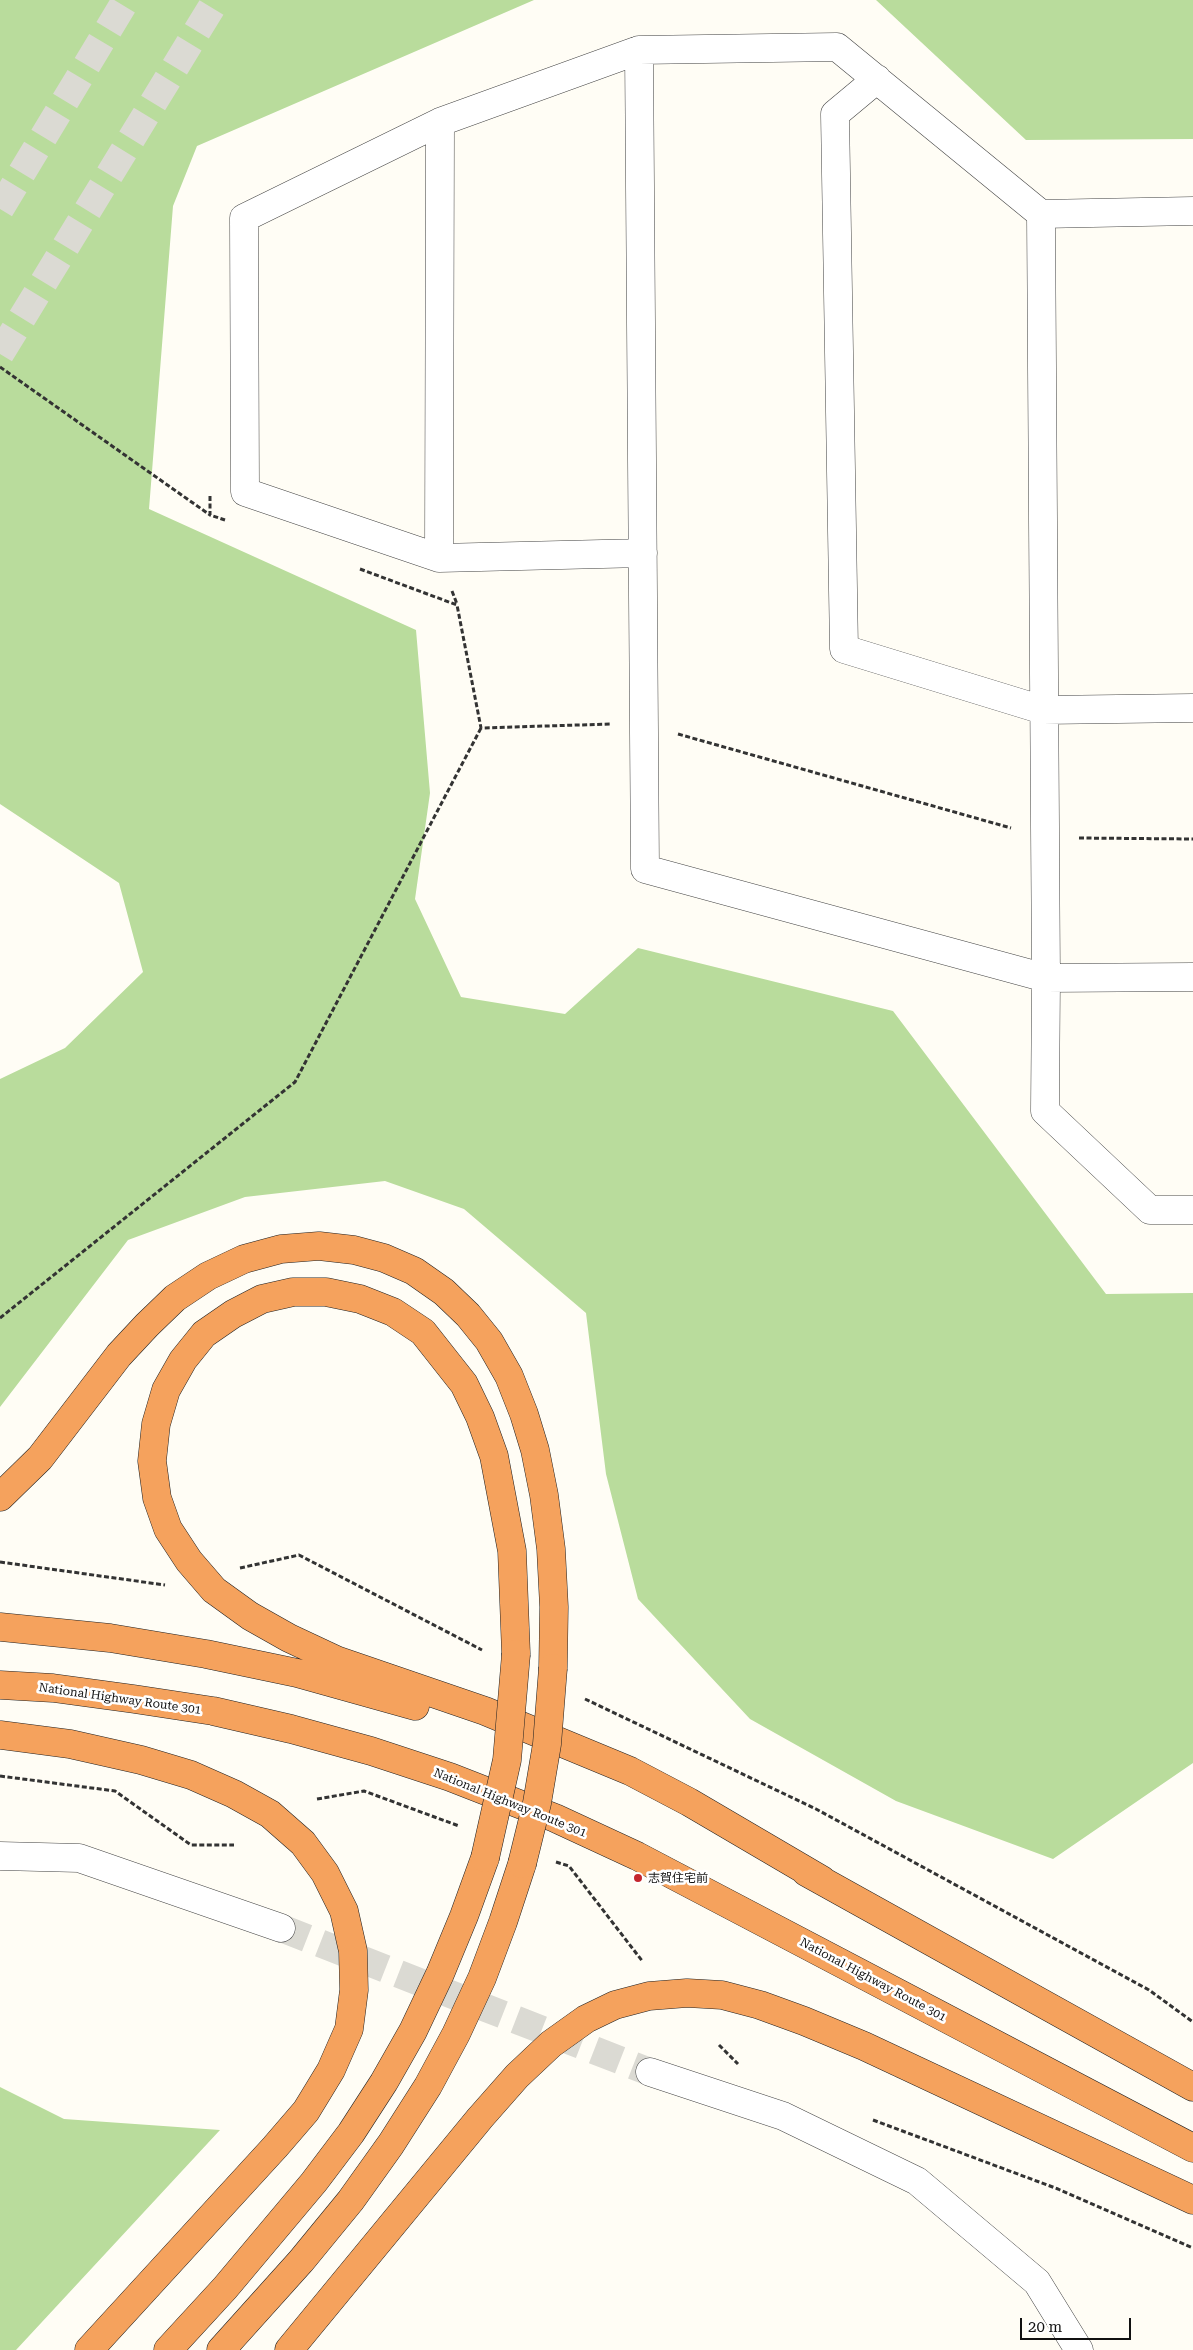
<!DOCTYPE html>
<meta charset="utf-8">
<style>
body{margin:0}
#map{position:relative;width:1193px;height:2350px;overflow:hidden;background:#fffdf5;font-family:"Roboto Serif",serif}
canvas{display:block}
.scale{position:absolute;left:1020px;top:2318px;width:111px;height:22px;box-sizing:border-box;border:2px solid #111;border-top:0;padding-left:6px;font-size:15px;line-height:18px;white-space:nowrap;color:#111;-webkit-text-stroke:4px #fff;paint-order:stroke}
</style>
<div id="map">
<canvas width="1193" height="2350"></canvas>
<div class="scale">20 m</div>
</div>
<script>
const c = document.querySelector('canvas').getContext('2d');
c.lineJoin = 'round';
function fill(path, color) {
  c.fillStyle = color;
  c.fill(path, 'evenodd');
}
function shape(rows) {
  const path = new Path2D();
  for (const r of rows) {
    path.moveTo(r[0], r[1]);
    for (let i = 2; i < r.length; i += 2) path.lineTo(r[i], r[i + 1]);
  }
  return path;
}
function trace(path, color, width, dash) {
  c.strokeStyle = color;
  c.lineWidth = width;
  c.lineCap = dash ? 'butt' : 'round';
  c.setLineDash(dash || []);
  c.stroke(path);
}
function label(font, color, halo, rows, align = 'center') {
  c.font = font + ' "Roboto Serif","Noto Sans JP",serif';
  c.lineWidth = 5;
  c.setLineDash([]);
  c.textBaseline = 'middle';
  c.strokeStyle = halo;
  c.fillStyle = color;
  for (const [text, x, y, turn = 0] of rows) {
    c.save();
    c.translate(x, y);
    c.rotate((+turn || 0) * Math.PI / 180);
    c.textAlign = isNaN(turn) ? turn : align;
    if (halo) c.strokeText(text, 0, 0);
    c.fillText(text, 0, 0);
    c.restore();
  }
}
const forest = shape([
 [0,0,534,0,197,146,173,206,149,509,416,630,430,793,415,899,461,997,565,1014,638,948,893,1011,1106,1294,1193,1293,1193,1763,1053,1859,896,1801,750,1719,638,1599,606,1474,586,1313,464,1209,385,1181,245,1197,128,1240,0,1407,0,1079,65,1048,143,972,119,883,0,804],
 [876,0,1193,0,1193,139,1026,140],
 [0,2087,64,2119,220,2130,16,2350,0,2350]
]);
const streetTunnel = shape([
 [281,1928,650,2072]
]);
const highwayTunnel = shape([
 [0,209,126,0],
 [0,354,216,0]
]);
const path = shape([
 [0,367,210,515],
 [210,496,210,515,225,520],
 [360,569,457,605,481,728,611,724],
 [452,591,457,604],
 [678,734,1011,828],
 [1079,838,1193,839],
 [0,1318,295,1082,481,728],
 [0,1562,165,1585],
 [240,1568,299,1555,482,1650],
 [585,1699,816,1809,1149,1990,1193,2022],
 [0,1776,115,1791,191,1845,234,1845],
 [317,1799,364,1791,459,1826],
 [556,1862,569,1866,643,1962],
 [719,2045,738,2064],
 [873,2120,1058,2189,1193,2248]
]);
const street = shape([
 [639,50,645,869,1046,978,1193,977],
 [877,79,835,114,844,649,1043,710,1193,708],
 [1041,214,1046,978,1045,1111,1150,1210,1193,1210],
 [643,553,439,558,245,492,244,218,440,122,639,50,837,47,1041,214,1193,211],
 [439,558,440,122],
 [0,1856,79,1858,281,1928],
 [650,2072,783,2116,917,2181,1037,2282,1079,2350]
]);
const highway = shape([
 [0,1497,40,1458,119,1355,147,1325,175,1298,208,1276,244,1259,281,1249,319,1246,354,1250,384,1258,414,1271,444,1292,468,1315,489,1341,509,1376,524,1414,535,1450,544,1495,551,1549,554,1607,553,1668],
 [0,1627,110,1638,206,1654,297,1673,415,1706],
 [516,1654,512,1551,494,1456,480,1417,464,1384,423,1332,393,1312,360,1299,326,1292,293,1292,262,1299,233,1314,204,1334,183,1360,166,1390,156,1424,152,1461,157,1498,168,1529,189,1561,214,1590,250,1616,289,1638,336,1660,485,1711,630,1771,689,1802,822,1880],
 [0,1685,53,1688,134,1699,213,1711,291,1729,371,1751,450,1777,555,1818,637,1856,1193,2148],
 [0,1735,70,1744,141,1760,191,1775,234,1794,270,1814,303,1843,325,1873,344,1911,353,1951,354,1990,349,2029,331,2070,306,2111,275,2147,89,2350],
 [806,1872,1193,2087],
 [168,2350,225,2288,314,2182,351,2133,384,2082,413,2031,440,1974,464,1916,485,1858],
 [221,2350,301,2261,351,2200,391,2144,428,2086,456,2034,482,1978,503,1922,522,1864],
 [289,2350,480,2118,517,2076,551,2044,586,2019,615,2005,649,1996,687,1993,722,1995,760,2005,804,2021,864,2046,1193,2200]
]);
const highwayBridge = shape([
 [485,1858,507,1760,516,1654],
 [522,1864,537,1803,547,1744,553,1668]
]);
const markers = [
 [638,1878,5,"#c4262e"]
];
const streetNames = [
 ["National Highway Route 301",120,1699,8],
 ["National Highway Route 301",510,1803,22],
 ["National Highway Route 301",873,1980,28]
];
const poiNames = [
 ["志賀住宅前",648,1878]
];
fill(forest, '#b9dc9c');
trace(streetTunnel, '#dbdad3', 28, [28, 14]);
trace(highwayTunnel, '#dbdad3', 28, [28, 14]);
trace(street, '#444', 29);
trace(highway, '#222', 29);
trace(path, '#333', 3, [5, 2.5]);
trace(street, '#fff', 28);
trace(highway, '#f5a25d', 28);
trace(highwayBridge, '#222', 29, []);
trace(highwayBridge, '#f5a25d', 28);
for (const [x, y, r, color] of markers) {
  const dot = new Path2D();
  dot.arc(x, y, r, 0, 2 * Math.PI);
  c.fillStyle = color;
  c.fill(dot);
  trace(dot, '#fff', 2);
}
label('12px', '#111', '#fff', streetNames);
label('12px', '#111', '#fff', poiNames, 'left');
</script>
